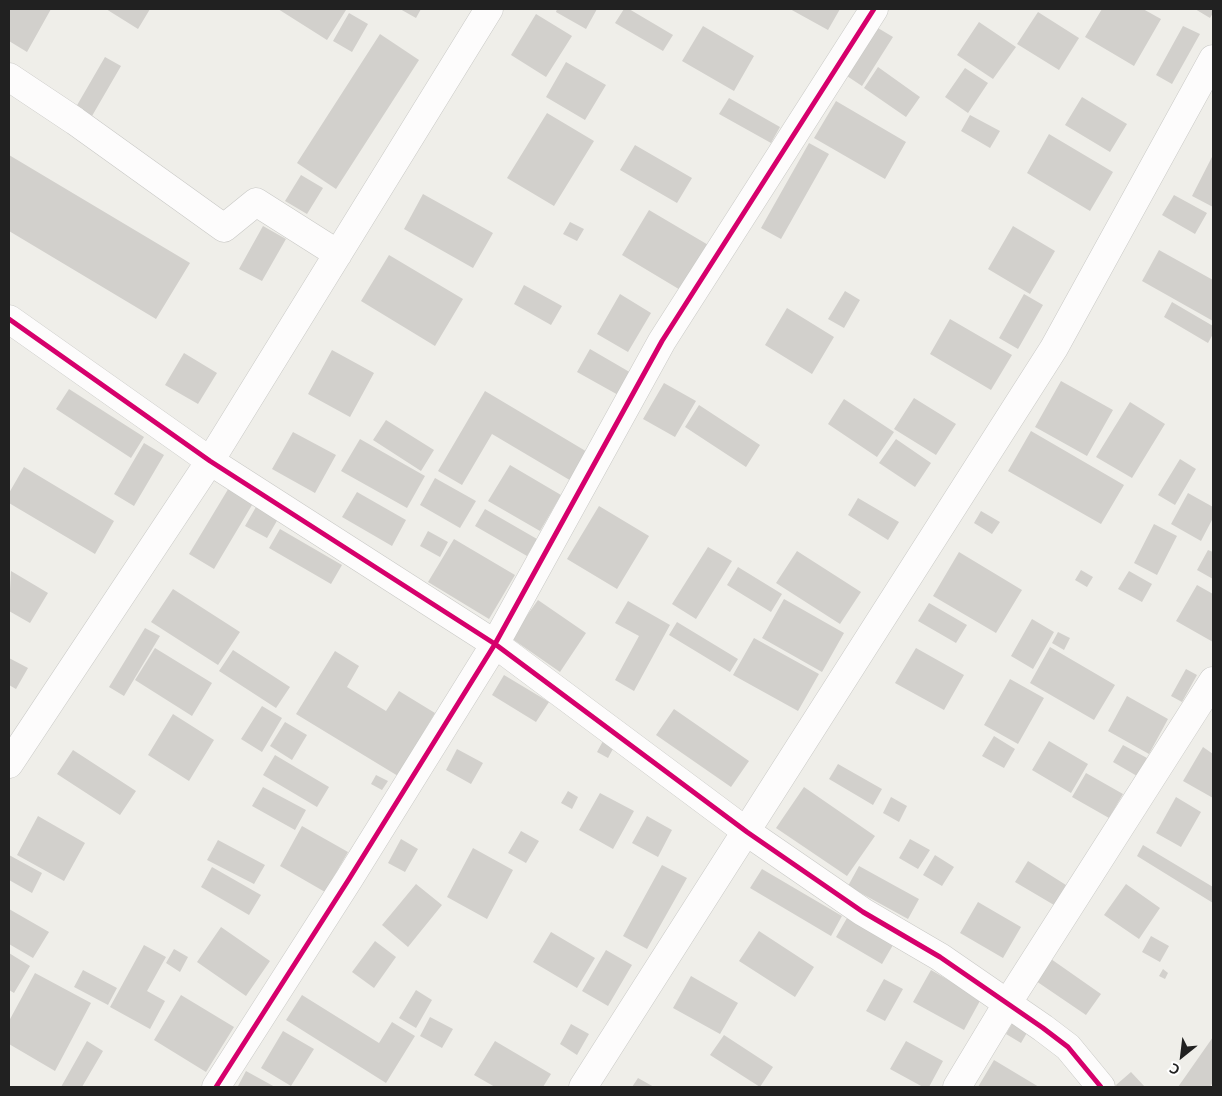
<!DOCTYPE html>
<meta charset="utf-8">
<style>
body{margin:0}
#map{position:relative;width:1222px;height:1096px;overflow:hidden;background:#efeee9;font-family:Ubuntu,sans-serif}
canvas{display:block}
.frame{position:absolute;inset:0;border:10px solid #212121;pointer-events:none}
.north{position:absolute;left:1157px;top:1031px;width:50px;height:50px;-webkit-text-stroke:4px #fff;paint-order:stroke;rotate:209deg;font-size:14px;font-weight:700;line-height:20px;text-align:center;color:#212121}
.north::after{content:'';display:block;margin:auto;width:18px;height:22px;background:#212121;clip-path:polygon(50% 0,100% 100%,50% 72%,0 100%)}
</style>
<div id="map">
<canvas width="1222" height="1096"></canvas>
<div class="frame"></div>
<div class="north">С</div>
</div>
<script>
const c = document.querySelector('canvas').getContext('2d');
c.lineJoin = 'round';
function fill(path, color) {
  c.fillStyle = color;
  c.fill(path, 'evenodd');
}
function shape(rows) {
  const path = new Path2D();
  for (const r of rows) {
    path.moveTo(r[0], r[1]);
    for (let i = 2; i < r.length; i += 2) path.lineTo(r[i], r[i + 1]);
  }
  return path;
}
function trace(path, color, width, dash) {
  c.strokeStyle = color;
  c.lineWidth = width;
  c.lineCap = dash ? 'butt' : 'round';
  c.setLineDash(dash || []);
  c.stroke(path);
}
const building = shape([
 [9,9,51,9,27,52,9,41],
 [106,9,150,9,138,29],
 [278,9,344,9,346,10,327,40],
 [400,9,421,9,416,18],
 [557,9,597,9,586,29,556,12],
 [624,9,629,9,673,35,663,51,615,23],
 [790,9,840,9,828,30],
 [1102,9,1143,9,1161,19,1134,66,1085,37],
 [1195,9,1213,9,1213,13,1210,18],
 [1038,12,1079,38,1059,70,1017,44],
 [349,13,368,24,352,52,333,41],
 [536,14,572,36,546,77,511,55],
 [979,22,1016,47,993,79,957,55],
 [703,26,754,56,734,91,682,61],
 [1183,26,1200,34,1172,84,1156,75],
 [878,28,893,37,862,86,847,76],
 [380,34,419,60,336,189,297,163],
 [105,57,121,66,92,116,76,107],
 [566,62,606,85,585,120,546,97],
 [878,67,920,97,906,117,864,88],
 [965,68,988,83,968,113,945,97],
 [1082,97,1127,124,1110,152,1065,125],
 [729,98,780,127,771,143,719,114],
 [836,101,906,142,885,179,814,138],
 [547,113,594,141,554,206,507,178],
 [970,115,1000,131,990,148,961,131],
 [1049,134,1113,172,1090,211,1027,173],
 [809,143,829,154,781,239,761,228],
 [635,145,692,178,677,203,620,170],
 [9,155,190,263,156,319,9,231],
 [1213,155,1213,207,1192,196],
 [301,175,323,188,307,214,285,201],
 [423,194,493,233,473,268,404,229],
 [1174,195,1207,213,1195,234,1162,215],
 [649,210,710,246,682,291,622,255],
 [570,222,584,229,577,241,563,234],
 [263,226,286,239,262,281,239,269],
 [1013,226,1055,251,1030,294,988,269],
 [1159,250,1213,280,1213,321,1142,281],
 [389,255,463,299,435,346,361,301],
 [524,285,562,306,551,325,514,304],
 [845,291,860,300,844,328,828,319],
 [620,294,651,313,628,352,597,334],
 [1024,294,1043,305,1018,349,999,338],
 [1172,302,1213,326,1213,334,1208,343,1164,317],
 [787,308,834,337,812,374,765,345],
 [950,319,1012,355,991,390,930,354],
 [590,349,633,374,620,396,577,372],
 [332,350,374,373,350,417,308,394],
 [184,353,217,373,198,404,165,385],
 [1061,381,1113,410,1087,456,1035,427],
 [664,383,696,401,675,437,643,419],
 [69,389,144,437,131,458,56,409],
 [485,391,589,453,573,482,492,434,462,485,438,471],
 [914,398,956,424,936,455,894,429],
 [844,399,894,432,877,457,828,424],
 [1130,402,1165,424,1132,478,1096,457],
 [699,405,760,445,746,467,685,427],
 [386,420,434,450,421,471,373,440],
 [1031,431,1124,485,1101,524,1008,471],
 [293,432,336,455,315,493,272,469],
 [360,439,425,476,407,508,341,471],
 [896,439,931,463,915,487,879,463],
 [144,443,164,455,134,506,114,494],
 [1180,459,1196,469,1175,505,1158,495],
 [510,465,561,495,540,531,488,501],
 [24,467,114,521,95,554,9,503,9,493],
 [435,478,476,501,460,528,420,505],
 [230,486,255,500,214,569,189,554],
 [357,492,406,520,392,546,342,517],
 [1188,493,1213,507,1213,518,1201,541,1171,524],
 [858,498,899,522,888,540,848,515],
 [599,506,649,536,617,589,567,559],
 [256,507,278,519,267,538,245,526],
 [485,509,537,539,527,556,475,526],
 [981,511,1000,522,992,534,974,523],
 [1154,524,1177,536,1157,575,1134,563],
 [280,529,342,565,331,584,269,548],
 [428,531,448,542,440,557,420,546],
 [454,539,515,575,489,619,428,582],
 [708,547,732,561,696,619,672,604],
 [1208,550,1213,552,1213,579,1197,570],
 [797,551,861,592,840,624,776,583],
 [959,552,1022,590,996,633,933,596],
 [738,567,782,594,771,612,727,585],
 [1081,570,1093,577,1087,587,1075,580],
 [11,571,48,593,30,623,9,611],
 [1129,571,1152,584,1142,602,1118,589],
 [1197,585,1213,594,1213,642,1176,621],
 [173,589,240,632,218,665,151,622],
 [784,599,844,633,822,672,762,638],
 [538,600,586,633,560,672,511,638],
 [628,601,670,625,634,691,615,680,639,636,615,623],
 [929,603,967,625,956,643,918,621],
 [1032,619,1054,632,1033,669,1011,656],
 [677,622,738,659,730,672,669,635],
 [145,628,160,636,124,696,109,687],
 [1058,632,1070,638,1064,650,1052,643],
 [754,638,819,674,798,711,733,675],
 [1050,647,1115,685,1094,720,1030,683],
 [155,648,212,683,192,716,135,680],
 [916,648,964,675,944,710,895,683],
 [233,650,290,687,276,708,219,671],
 [335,651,359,666,347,687,386,711,399,691,435,713,398,776,296,714],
 [9,658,28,668,16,689,9,685],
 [1186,669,1197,675,1182,702,1171,696],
 [504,675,549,702,536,722,492,695],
 [1010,679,1044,698,1018,744,984,725],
 [1127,696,1168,719,1149,754,1108,731],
 [262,706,282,718,262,752,241,739],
 [674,709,749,761,731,787,656,735],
 [173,714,214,740,189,781,148,755],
 [285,722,307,735,292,760,270,746],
 [994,736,1015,749,1004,768,982,756],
 [603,741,614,747,608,758,597,752],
 [1049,741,1088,764,1071,793,1032,770],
 [1123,745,1147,758,1137,776,1113,762],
 [1203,747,1213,754,1213,798,1183,781],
 [457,749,483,763,471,784,446,770],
 [73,750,136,791,120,815,57,774],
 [275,755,329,787,317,807,263,775],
 [838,764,882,789,873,805,829,779],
 [1086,773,1123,794,1109,818,1072,797],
 [376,775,388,781,382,790,371,784],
 [263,787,306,810,295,830,252,806],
 [804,787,875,836,847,876,776,828],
 [568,791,578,797,572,809,561,803],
 [600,793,634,811,613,849,579,830],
 [891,797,907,806,899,822,883,813],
 [1176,797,1201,812,1181,847,1156,833],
 [38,816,85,843,64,881,17,855],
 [647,816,672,830,658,857,632,843],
 [302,826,348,852,325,892,280,866],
 [521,831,539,841,526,863,508,853],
 [401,839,418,849,405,872,388,863],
 [910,839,930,850,918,869,899,858],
 [218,840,265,865,254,884,207,860],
 [1143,845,1213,887,1213,903,1137,856],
 [473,848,513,870,487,919,447,897],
 [9,855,42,873,32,893,9,880],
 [935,855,954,867,942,886,923,875],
 [1028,861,1066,885,1054,905,1015,882],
 [662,865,687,878,647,949,623,936],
 [859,866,919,899,908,919,848,886],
 [212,867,261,895,249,915,201,887],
 [762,869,842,916,831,936,750,888],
 [416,884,442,905,408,947,382,925],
 [1126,884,1160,908,1139,939,1104,915],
 [978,902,1021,927,1003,958,960,933],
 [9,909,49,932,33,958,9,944],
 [847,918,893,945,882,964,836,937],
 [221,927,270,961,246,996,197,962],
 [759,931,814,967,795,997,739,961],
 [551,932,595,958,577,988,533,962],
 [1151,936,1169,946,1160,962,1142,952],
 [375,941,396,957,374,988,352,972],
 [144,945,166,957,147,991,165,1001,150,1029,110,1007],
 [174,949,188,957,180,972,166,963],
 [606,950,632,965,608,1006,582,991],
 [9,953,30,966,14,993,9,990],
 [1051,959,1101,994,1086,1015,1036,981],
 [1163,969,1168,973,1165,979,1159,976],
 [83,970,117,988,108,1005,74,987],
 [931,970,981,999,964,1030,913,1002],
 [35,973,91,1003,55,1071,9,1044,9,1021],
 [691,976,738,1003,720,1034,673,1008],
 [884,979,903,989,885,1021,866,1011],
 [416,990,432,1000,416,1028,399,1018],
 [181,995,234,1027,206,1072,154,1040],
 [302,995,379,1043,392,1022,415,1036,386,1083,286,1020],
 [430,1017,453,1029,442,1048,420,1036],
 [1013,1022,1028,1031,1021,1043,1006,1034],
 [571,1024,589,1034,577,1055,560,1044],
 [283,1031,314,1049,291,1086,261,1068],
 [724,1035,773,1067,760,1087,710,1055],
 [1213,1037,1213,1082,1210,1087,1178,1087],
 [87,1041,103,1051,82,1087,61,1087],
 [495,1041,551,1074,543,1087,495,1087,474,1075],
 [906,1041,943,1061,929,1087,923,1087,890,1069],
 [994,1060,1039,1087,978,1087],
 [246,1071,275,1087,238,1086],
 [1131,1072,1145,1087,1117,1087,1116,1085],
 [638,1078,654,1087,632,1087]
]);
const minor = shape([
 [9,77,75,121,224,228,256,202,338,254],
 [9,319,210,461,495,644,747,832,863,912,940,957,1043,1028,1068,1047,1101,1087],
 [9,764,210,461,489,9],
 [216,1087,349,879,495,644,662,341,874,9],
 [583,1087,1054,348,1213,59],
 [957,1087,1007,1004,1213,681]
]);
const cycleway = shape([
 [9,319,210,461,495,644,747,832,863,912,940,957,1043,1028,1068,1047,1101,1087],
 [216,1087,349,879,495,644,662,341,874,9]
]);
fill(building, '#d2d0cc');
trace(minor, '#c8c8c5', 29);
trace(minor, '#fdfcfc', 28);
trace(cycleway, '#d6006c', 5);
</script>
